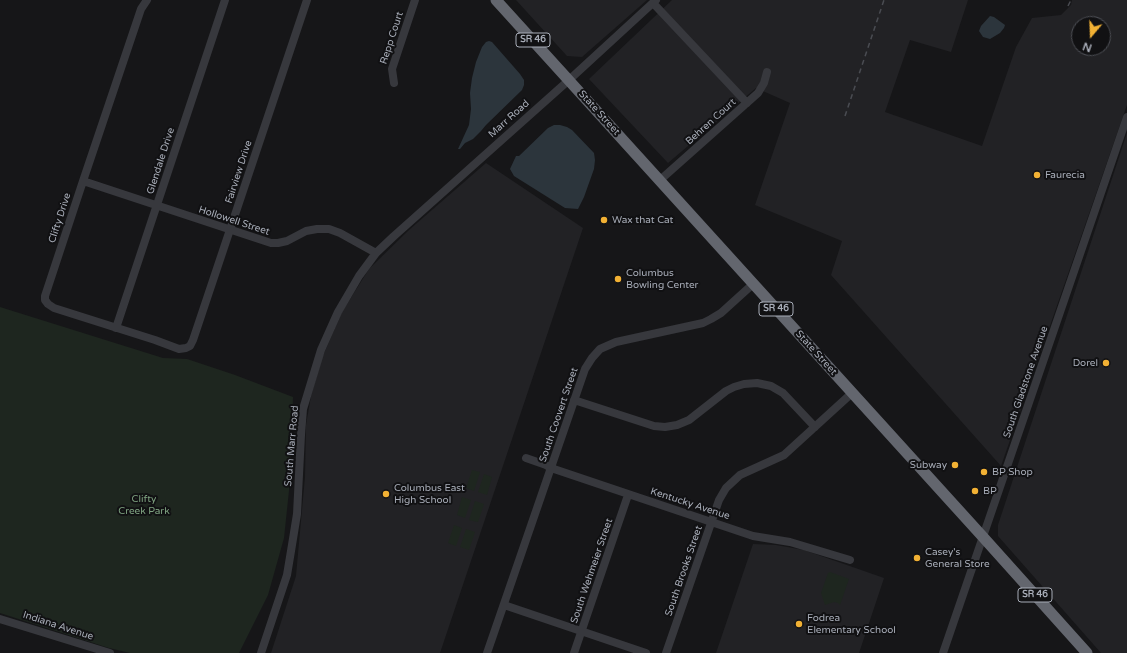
<!DOCTYPE html>
<style>
body{margin:0}
#map{position:relative;width:1127px;height:653px;overflow:hidden;background:#161618;font-family:"Varela Round",sans-serif}
canvas{display:block}
.north{position:absolute;left:1071px;top:16px;width:40px;height:40px;box-sizing:border-box;background:#111113;border:1px solid #4d4f55;border-radius:50%;rotate:199deg;font-size:11px;font-weight:700;line-height:16px;text-align:center;color:#a8adb8}
.north::after{content:'';display:block;margin:auto;width:14px;height:18px;background:#f2b134;clip-path:polygon(50% 0,100% 100%,50% 72%,0 100%)}
</style>
<div id="map">
<canvas width="1127" height="653"></canvas>
<div class="north">N</div>
</div>
<script>
const c = document.querySelector('canvas').getContext('2d');
c.lineJoin = 'round';
function fill(path, color) {
  c.fillStyle = color;
  c.fill(path, 'evenodd');
}
function shape(rows) {
  const path = new Path2D();
  for (const r of rows) {
    path.moveTo(r[0], r[1]);
    for (let i = 2; i < r.length; i += 2) path.lineTo(r[i], r[i + 1]);
  }
  return path;
}
function trace(path, color, width, dash) {
  c.strokeStyle = color;
  c.lineWidth = width;
  c.lineCap = dash ? 'butt' : 'round';
  c.setLineDash(dash || []);
  c.stroke(path);
}
function label(font, color, halo, rows, align = 'center') {
  c.font = font + ' "Varela Round",sans-serif';
  c.lineWidth = 4;
  c.setLineDash([]);
  c.textBaseline = 'middle';
  c.strokeStyle = halo;
  c.fillStyle = color;
  for (const [text, x, y, turn = 0] of rows) {
    c.save();
    c.translate(x, y);
    c.rotate((+turn || 0) * Math.PI / 180);
    c.textAlign = isNaN(turn) ? turn : align;
    if (halo) c.strokeText(text, 0, 0);
    c.fillText(text, 0, 0);
    c.restore();
  }
}
const built = shape([
 [516,0,647,0,582,57,567,56],
 [672,0,968,0,951,52,910,40,885,112,982,146,1016,47,1032,18,1061,15,1071,5,1072,0,1127,0,1127,105,1001,466,831,275,842,241,755,205,790,103,756,88,668,163,589,79],
 [1079,24,1103,24,1103,48,1079,48],
 [1127,133,1127,653,1101,653,998,536,998,525],
 [486,163,583,228,440,653,271,653,296,576,305,477,306,425,311,396,322,358,342,312,369,269,409,230],
 [753,544,776,545,804,550,884,578,859,653,716,653]
]);
const green = shape([
 [0,307,163,358,187,359,235,375,293,397,290,481,284,538,268,595,239,653,130,653,109,648,0,613],
 [472,470,480,472,474,491,466,488],
 [484,474,492,477,487,495,478,492],
 [462,497,471,500,465,518,457,515],
 [475,501,484,504,478,522,469,520],
 [454,525,462,528,456,546,448,543],
 [466,529,475,532,469,550,460,547],
 [830,572,849,579,840,605,838,603,834,602,825,605,821,593,828,573]
]);
const water = shape([
 [990,16,994,17,1005,25,1004,28,1000,33,990,39,983,37,979,31,981,26],
 [489,41,492,42,520,74,524,80,524,85,522,90,486,125,481,131,473,139,465,143,460,149,458,149,469,125,471,109,470,93,472,78,476,62,482,47,486,42],
 [554,125,560,125,567,127,572,130,594,153,595,160,594,169,584,197,578,209,565,208,514,176,510,169,516,156,519,156,548,128]
]);
const minor = shape([
 [147,0,141,9,83,181,45,296,45,300,48,304,54,308,155,340,179,349,186,348,190,346,193,340,307,0],
 [653,3,747,103],
 [394,83,392,69,415,0],
 [83,181,271,243,278,243,287,241,306,231,317,229,329,229,340,233,376,253],
 [659,181,758,93,764,83,767,72],
 [116,328,225,0],
 [574,400,654,426,665,427,677,425,689,420,726,391,734,387,744,384,757,383,771,386,783,393,815,427],
 [526,458,546,465,551,468,753,536,790,542,850,560],
 [504,605,646,653],
 [0,619,110,653],
 [261,653,287,575,291,551,297,514,301,435,303,409,321,350,338,312,359,276,376,253,394,236,569,80,656,0],
 [487,653,585,369,592,358,600,349,616,342,703,323,711,319,721,313,753,284],
 [574,653,628,495],
 [666,653,719,500,726,488,740,475,784,455,852,393],
 [943,653,1127,117]
]);
const highway = shape([
 [496,0,983,537,1087,653]
]);
const rail = shape([
 [1068,6,1071,0],
 [845,116,884,0]
]);
const markers = [
 [1037,175,4,"#f2b134"],
 [604,220,4,"#f2b134"],
 [618,279,4,"#f2b134"],
 [1106,363,4,"#f2b134"],
 [955,465,4,"#f2b134"],
 [984,472,4,"#f2b134"],
 [975,491,4,"#f2b134"],
 [386,494,4,"#f2b134"],
 [917,558,4,"#f2b134"],
 [799,624,4,"#f2b134"]
];
const shields = [
 [533,40,34],
 [776,309,34],
 [1035,595,34]
];
const shieldNames = [
 ["SR 46",533,40],
 ["SR 46",776,309],
 ["SR 46",1035,595]
];
const streetNames = [
 ["Repp Court",392,38,-72],
 ["State Street",599,113,48],
 ["Marr Road",509,119,-42],
 ["Behren Court",711,122,-42],
 ["Glendale Drive",161,161,-72],
 ["Fairview Drive",239,172,-72],
 ["Clifty Drive",60,218,-72],
 ["Hollowell Street",234,221,18],
 ["State Street",816,353,48],
 ["South Gladstone Avenue",1026,382,-71],
 ["South Coovert Street",559,415,-71],
 ["South Marr Road",292,446,-85],
 ["Kentucky Avenue",690,504,18],
 ["South Wehmeier Street",592,571,-71],
 ["South Brooks Street",684,571,-71],
 ["Indiana Avenue",58,626,18]
];
const poiNames = [
 ["Faurecia",1045,175],
 ["Wax that Cat",612,220],
 ["Columbus",626,273],
 ["Bowling Center",626,285],
 ["Dorel",1098,363,"right"],
 ["Subway",947,465,"right"],
 ["BP Shop",992,472],
 ["Columbus East",394,488],
 ["High School",394,500],
 ["BP",983,491],
 ["Casey's",925,552],
 ["General Store",925,564],
 ["Fodrea",807,618],
 ["Elementary School",807,630]
];
const parkNames = [
 ["Clifty",144,499],
 ["Creek Park",144,511]
];
fill(built, '#222225');
fill(green, '#1e261f');
fill(water, '#2c353c');
trace(minor, '#37383d', 8);
trace(highway, '#63666e', 11);
trace(rail, '#4a4c52', 1.5, [5, 4]);
for (const [x, y, r, color] of markers) {
  const dot = new Path2D();
  dot.arc(x, y, r, 0, 2 * Math.PI);
  c.fillStyle = color;
  c.fill(dot);
  trace(dot, '#111113', 1.5);
}
for (const [x, y, w] of shields) {
  const box = new Path2D();
  box.roundRect(x - w / 2, y - 7, w, 14, 3);
  c.fillStyle = '#111113';
  c.fill(box);
  trace(box, '#a8adb8', 1);
}
label('bold 9px', '#a8adb8', null, shieldNames);
label('10px', '#a8adb8', '#111113', streetNames);
label('10px', '#a8adb8', '#111113', poiNames, 'left');
label('10px', '#7fa381', '#111113', parkNames);
</script>
